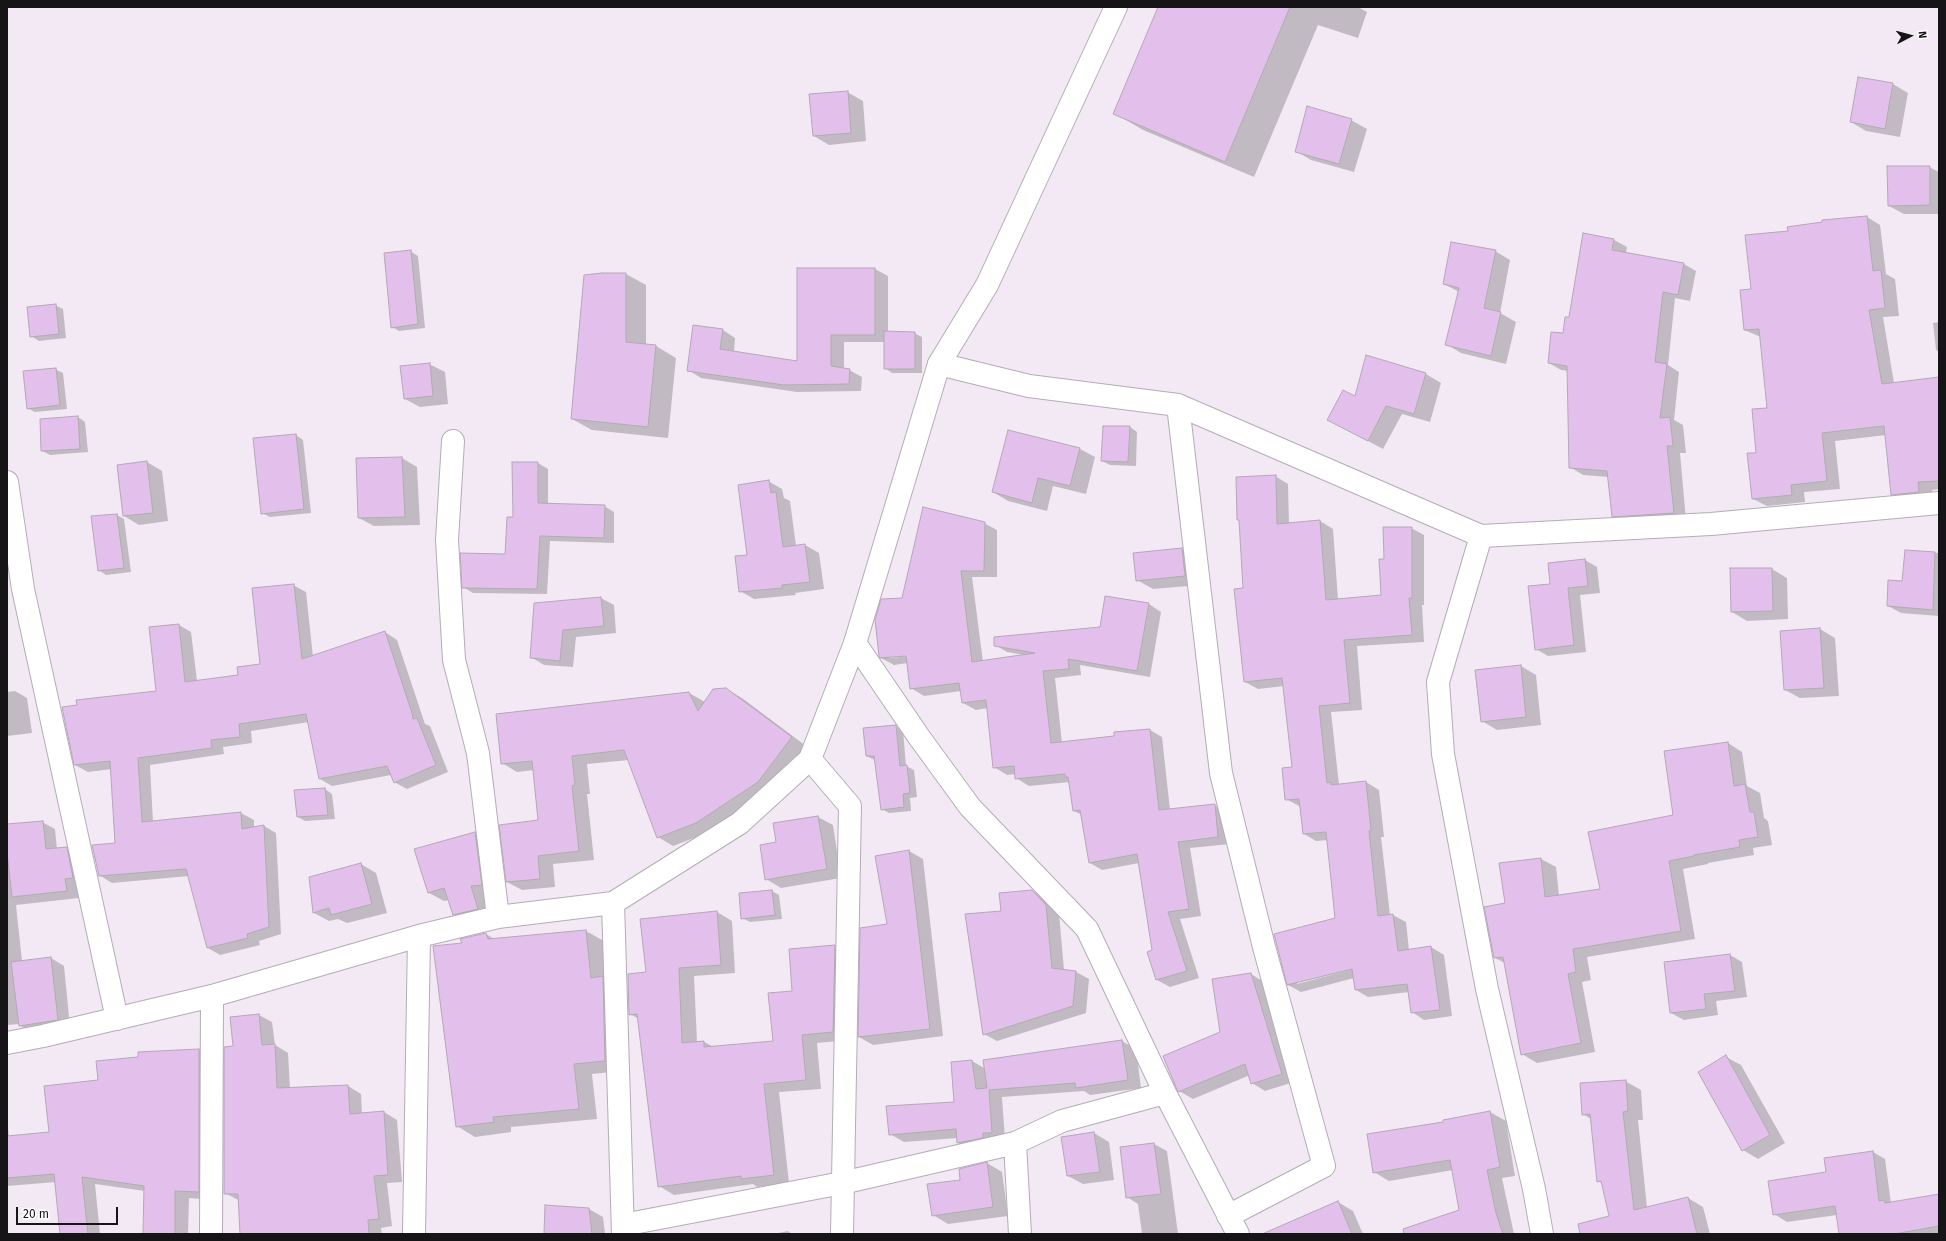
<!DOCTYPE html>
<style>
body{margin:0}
#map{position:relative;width:1946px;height:1241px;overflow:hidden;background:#f2e9f4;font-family:"Fira Sans",sans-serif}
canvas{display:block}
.frame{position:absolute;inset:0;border:8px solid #171418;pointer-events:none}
.north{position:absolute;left:1890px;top:16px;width:40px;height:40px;-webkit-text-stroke:3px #fff;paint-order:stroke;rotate:84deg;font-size:11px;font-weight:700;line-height:16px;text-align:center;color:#171418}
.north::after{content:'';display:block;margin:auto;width:14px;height:18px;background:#171418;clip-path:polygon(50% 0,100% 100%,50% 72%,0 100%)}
.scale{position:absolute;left:16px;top:1207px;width:102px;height:18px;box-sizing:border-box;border:2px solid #171418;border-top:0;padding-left:5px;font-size:12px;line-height:14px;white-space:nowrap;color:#171418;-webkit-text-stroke:3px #fff;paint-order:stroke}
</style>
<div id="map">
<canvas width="1946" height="1241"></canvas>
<div class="frame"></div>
<div class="north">N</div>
<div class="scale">20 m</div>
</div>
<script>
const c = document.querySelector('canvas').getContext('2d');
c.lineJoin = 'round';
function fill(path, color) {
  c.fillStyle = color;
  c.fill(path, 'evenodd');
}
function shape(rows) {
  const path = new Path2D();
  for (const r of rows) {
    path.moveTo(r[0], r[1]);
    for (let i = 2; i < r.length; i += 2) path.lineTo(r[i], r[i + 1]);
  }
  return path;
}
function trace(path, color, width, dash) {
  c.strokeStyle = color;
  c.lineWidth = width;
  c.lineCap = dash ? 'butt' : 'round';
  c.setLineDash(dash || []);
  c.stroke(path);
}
const shadow = shape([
 [1159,7,1358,7,1367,12,1358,38,1318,25,1254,177,1143,130,1114,113],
 [1858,78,1893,84,1908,93,1900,137,1866,131,1851,122],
 [847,92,863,101,866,141,829,145,814,136],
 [1351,120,1367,129,1354,172,1311,160,1296,151],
 [1929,167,1939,172,1939,214,1904,214,1889,206],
 [1867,217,1880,225,1886,274,1895,279,1899,316,1883,317,1894,383,1939,378,1939,489,1932,490,1933,500,1905,502,1892,494,1886,435,1835,441,1840,489,1804,492,1805,502,1767,506,1753,499,1757,453,1768,409,1761,337,1744,330,1752,290,1789,232],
 [1614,240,1627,247,1626,253,1684,264,1696,271,1690,301,1675,298,1668,365,1679,372,1674,420,1683,425,1686,453,1680,453,1686,520,1626,523,1613,516,1609,477,1583,475,1570,467,1568,371,1561,370,1549,363,1564,334,1569,319],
 [410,251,418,256,425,328,399,331,392,327],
 [1495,251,1510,260,1500,313,1516,322,1506,364,1461,353,1446,344,1459,292,1444,284],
 [875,269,888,276,888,332,914,333,922,337,922,373,892,373,885,368,885,342,844,342,844,369,849,370,862,377,861,391,797,392,701,378,688,370,723,330,735,338,734,352,798,362],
 [626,274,646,285,646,345,656,346,676,358,668,438,592,430,572,419],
 [55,305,63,309,66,338,39,341,31,336],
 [1939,322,1939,352,1936,350,1933,323],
 [429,364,445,372,448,404,420,407,405,399],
 [55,369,63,373,67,409,35,412,27,408],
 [1426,374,1441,383,1430,422,1402,414,1383,449,1344,428,1355,398],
 [78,417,85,422,88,452,50,455,42,451],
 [1130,427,1137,432,1136,466,1110,465,1102,461],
 [296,435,303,440,311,513,270,517,262,513],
 [1080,449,1095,457,1086,494,1053,486,1047,511,1008,501,993,492],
 [402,458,417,467,420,525,374,526,359,518,357,459],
 [147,462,162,471,168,521,139,525,124,516],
 [538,463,548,469,548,504,604,506,614,512,614,543,550,541,547,594,473,593,463,587,506,555,514,518],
 [1275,476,1288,484,1289,524,1320,521,1333,529,1338,600,1382,595,1385,560,1411,528,1424,535,1424,605,1422,605,1424,642,1357,646,1362,710,1331,712,1339,785,1366,782,1379,790,1384,837,1381,837,1390,915,1393,915,1406,922,1409,950,1431,947,1444,955,1452,1016,1424,1020,1412,1012,1409,992,1368,997,1356,990,1354,978,1301,992,1288,985,1275,935,1336,919,1328,840,1316,841,1304,834,1301,807,1286,799,1293,768,1284,686,1258,689,1245,682,1245,589,1240,521,1238,520],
 [1357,967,1357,968,1297,984,1297,982],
 [768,481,782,489,784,498,790,501,796,546,805,545,819,553,824,589,795,593,796,595,754,599,740,591,748,555],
 [117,515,124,519,131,572,106,575,99,570],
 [984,523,997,530,997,577,972,577,983,662,1024,655,1007,652,995,645,1101,628,1149,604,1161,612,1150,677,1080,665,1081,675,1055,678,1062,743,1115,737,1150,730,1162,737,1170,810,1214,805,1227,812,1230,844,1190,848,1201,916,1180,919,1199,978,1170,987,1157,980,1148,953,1153,951,1139,863,1102,870,1090,863,1082,815,1074,811,1070,782,1029,786,1016,778,1016,774,1007,775,994,767,988,708,976,710,963,703,961,691,924,696,911,688,908,663,894,665,881,658,903,599],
 [911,654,911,656,890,658,890,656],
 [1182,549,1197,558,1200,585,1153,589,1137,580],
 [1905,551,1939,553,1939,616,1901,613,1888,606,1903,582],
 [1585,560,1597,567,1600,593,1580,595,1586,652,1548,656,1536,649,1552,585],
 [1772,569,1787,578,1788,619,1747,621,1732,612],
 [293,585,306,592,313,657,385,632,397,640,425,724,430,726,448,772,407,789,394,782,391,775,332,786,320,779,309,722,251,731,252,743,223,747,224,754,150,765,153,822,241,813,254,820,254,828,264,826,276,833,281,934,259,941,260,945,220,955,208,948,189,876,112,883,99,875,116,844,112,769,88,772,75,765,157,692,179,625,191,632,197,681,239,676,261,665],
 [601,598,614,605,616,633,576,637,573,667,544,665,531,657,535,604],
 [1820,629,1835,638,1839,696,1800,698,1785,690],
 [1521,666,1536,675,1541,725,1497,730,1482,721],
 [726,689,742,698,806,746,773,790,712,831,673,846,658,837,629,760,587,764,590,794,587,794,594,860,553,864,555,887,522,890,507,882,539,821,534,770,517,772,502,763,689,693,705,702],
 [15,691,27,698,32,733,7,736,7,692],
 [895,726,903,730,906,766,914,770,917,797,910,798,911,811,889,813,882,809,875,760,866,756],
 [1728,743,1742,752,1747,786,1760,793,1764,818,1768,821,1772,845,1753,848,1754,855,1708,863,1708,864,1683,869,1695,939,1587,957,1591,980,1582,982,1595,1052,1537,1063,1522,1054,1505,963,1495,958,1506,904,1541,859,1556,867,1559,896,1601,890,1674,816],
 [325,789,332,794,335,819,305,821,298,817],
 [818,817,833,825,841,878,781,888,766,879,777,843],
 [42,822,55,829,57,849,66,848,79,856,78,886,79,898,16,905,22,961,51,958,64,966,70,1027,32,1033,19,1025,19,1024,7,1025,7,825],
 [475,833,490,842,493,917,469,923,454,914,449,900,444,901,429,893],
 [909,851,923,859,943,1036,873,1045,859,1037],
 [361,864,376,873,387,913,347,923,338,919,329,921,314,913,310,878],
 [772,891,779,895,782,919,750,922,742,918],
 [1032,891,1045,898,1059,913,1064,970,1076,972,1089,979,1086,1013,997,1041,984,1034],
 [717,912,732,921,735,973,694,976,697,1042,704,1042,714,1047,774,1042,793,992,835,946,850,955,848,1040,817,1043,821,1089,779,1092,789,1183,757,1187,753,1184,674,1195,659,1186,639,1019,630,1014,647,973],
 [586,931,604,941,623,1071,592,1074,597,1119,511,1127,511,1132,475,1137,457,1126,463,944,486,934,496,940],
 [1730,955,1742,962,1747,997,1716,1001,1718,1015,1684,1020,1671,1013],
 [1251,974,1264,982,1294,1082,1265,1091,1252,1083,1250,1075,1193,1099,1179,1091,1221,1033],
 [259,1015,272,1022,275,1045,288,1053,290,1089,348,1086,361,1094,362,1114,384,1112,397,1120,402,1182,387,1183,392,1226,381,1228,382,1234,241,1234,240,1201,225,1193,234,1047],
 [1122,1041,1136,1049,1141,1088,1090,1095,1084,1091,1002,1097,1005,1140,972,1151,958,1143,958,1138,904,1142,890,1134,955,1103,952,1063,972,1061,986,1069,984,1061],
 [199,1050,212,1058,212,1200,189,1198,188,1234,144,1234,145,1191,95,1184,100,1234,61,1234,56,1182,7,1186,7,1119,9,1137,50,1133,99,1081,139,1058,139,1053],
 [1726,1057,1741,1065,1785,1143,1758,1159,1743,1150],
 [1625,1081,1641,1090,1643,1120,1638,1120,1647,1208,1688,1198,1703,1207,1710,1234,1614,1234,1602,1183,1598,1181,1591,1119,1583,1114],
 [1490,1112,1506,1121,1515,1176,1502,1178,1514,1234,1444,1234,1460,1211,1453,1170,1389,1181,1374,1172,1444,1122,1444,1120],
 [1094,1133,1109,1142,1114,1180,1083,1184,1068,1176],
 [1154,1144,1167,1151,1178,1234,1142,1234,1138,1204,1127,1197],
 [1873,1152,1885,1159,1891,1203,1939,1195,1939,1234,1840,1234,1837,1215,1787,1222,1774,1214,1827,1173],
 [987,1163,1002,1172,1008,1216,948,1224,933,1215,961,1181],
 [1338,1202,1353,1211,1363,1234,1281,1234],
 [589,1209,603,1217,605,1234,545,1234],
 [788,1231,792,1234,773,1234]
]);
const building = shape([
 [1158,7,1290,7,1225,162,1113,114,1158,7],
 [1858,77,1893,83,1885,129,1850,122,1858,77],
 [848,91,851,133,813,136,809,94,848,91],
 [1307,106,1352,119,1339,164,1295,152,1307,106],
 [1887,166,1930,166,1930,205,1888,206,1887,166],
 [1867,216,1873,271,1881,270,1885,308,1869,310,1882,384,1939,377,1939,481,1918,482,1919,492,1891,495,1884,426,1822,433,1827,481,1791,485,1792,495,1752,499,1747,453,1756,453,1752,409,1767,408,1759,329,1744,330,1740,290,1751,289,1745,235,1788,231,1787,227,1822,222,1822,220,1867,216],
 [1583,233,1614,239,1612,250,1684,263,1678,295,1663,292,1655,362,1667,364,1660,418,1670,417,1673,446,1667,446,1674,513,1612,517,1607,471,1569,468,1567,366,1548,363,1551,332,1563,333,1565,317,1569,317,1583,233],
 [1451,242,1496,250,1484,308,1501,312,1491,356,1445,345,1459,288,1443,284,1451,242],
 [411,250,418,324,391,328,384,253,411,250],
 [797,268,875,268,875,335,831,335,831,366,850,369,849,384,784,385,687,371,693,325,723,329,720,349,797,361,797,268],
 [602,273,626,273,626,342,656,345,648,427,571,419,584,275,602,273],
 [56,304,59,334,30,337,27,307,56,304],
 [884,331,915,332,915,369,884,369,884,331],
 [1366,355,1426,373,1414,414,1386,406,1368,441,1327,420,1343,390,1355,396,1366,355],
 [430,363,433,396,404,399,400,366,430,363],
 [56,368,60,405,27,409,23,371,56,368],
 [78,416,80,449,41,451,40,419,78,416],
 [1103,426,1130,426,1128,462,1101,461,1103,426],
 [1008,430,1080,448,1070,486,1038,478,1032,503,992,492,1008,430],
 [296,434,304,509,261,514,253,438,296,434],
 [402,457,405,517,358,518,356,458,402,457],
 [147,461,153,513,123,516,117,465,147,461],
 [512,462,538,462,538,503,605,505,604,538,540,536,537,589,462,588,460,553,505,554,507,517,513,517,512,462],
 [1276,475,1277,524,1320,520,1326,600,1381,595,1379,559,1384,559,1383,527,1412,527,1412,598,1409,598,1412,635,1344,640,1350,703,1319,706,1327,783,1331,782,1331,785,1366,781,1371,830,1369,831,1378,916,1393,914,1398,951,1431,946,1440,1010,1411,1013,1407,984,1355,990,1352,969,1287,985,1274,934,1335,918,1326,832,1303,834,1299,799,1285,800,1282,768,1292,767,1282,678,1244,682,1234,589,1243,588,1239,520,1237,520,1236,477,1276,475],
 [769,480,771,493,776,492,783,547,805,544,810,582,782,585,782,588,739,592,735,556,747,555,738,485,769,480],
 [923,507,985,522,984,571,961,571,972,662,1035,653,994,646,994,637,1100,627,1105,596,1149,603,1137,671,1068,659,1069,669,1043,671,1051,743,1114,736,1114,732,1150,729,1159,810,1215,804,1218,837,1178,842,1189,909,1168,912,1187,971,1156,980,1147,952,1152,950,1137,854,1089,863,1080,810,1073,811,1068,777,1065,777,1065,774,1015,779,1014,766,993,768,986,700,962,703,959,683,910,689,906,656,880,658,879,656,875,620,881,599,902,598,923,507],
 [117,514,124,568,98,571,91,516,117,514],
 [1182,548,1185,576,1136,581,1133,553,1182,548],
 [1905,550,1935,552,1933,610,1887,606,1888,580,1902,581,1905,550],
 [1585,559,1588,586,1568,588,1574,645,1535,650,1528,586,1550,584,1548,563,1585,559],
 [1730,568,1772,568,1773,611,1731,612,1730,568],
 [294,584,302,659,385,631,412,713,413,719,417,718,436,765,394,783,387,766,319,779,306,714,239,724,240,737,211,740,212,748,138,758,142,822,241,812,242,829,264,825,269,927,247,934,248,938,207,948,186,869,99,876,92,845,115,843,110,761,74,765,62,707,77,705,76,700,156,691,149,627,179,624,185,682,238,675,237,667,260,664,252,588,294,584],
 [601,597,604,626,563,630,560,661,530,658,534,603,601,597],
 [1820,628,1824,688,1784,690,1780,631,1820,628],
 [1521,665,1526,717,1481,722,1475,670,1521,665],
 [726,688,792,737,758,782,696,823,657,838,624,750,572,756,575,785,572,786,579,851,538,856,540,879,506,882,499,825,538,820,532,761,501,764,496,714,689,692,698,711,713,689,726,688],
 [896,725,900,766,907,765,910,793,903,794,904,807,881,810,874,756,866,756,863,728,896,725],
 [1728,742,1734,786,1745,784,1750,812,1754,812,1758,837,1739,840,1740,847,1694,855,1694,856,1669,861,1681,931,1573,949,1576,972,1568,974,1581,1043,1521,1055,1503,957,1494,958,1484,907,1505,903,1499,863,1541,858,1545,897,1600,889,1588,832,1673,815,1664,751,1728,742],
 [325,788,328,815,297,817,294,790,325,788],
 [818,816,827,869,765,880,760,845,776,842,773,823,818,816],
 [43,821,46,849,67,847,73,878,65,879,67,891,12,897,7,852,7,824,43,821],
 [475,832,482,885,471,886,478,909,453,915,444,888,428,893,414,849,475,832],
 [909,850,930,1029,858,1037,860,928,887,924,875,856,909,850],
 [361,863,372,904,331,915,329,908,313,913,309,877,361,863],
 [772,890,775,915,741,919,739,893,772,890],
 [1032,890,1046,905,1052,968,1076,971,1073,1006,983,1035,965,914,1001,911,999,893,1032,890],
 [717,911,721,965,679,968,682,1043,704,1041,704,1047,773,1041,768,993,792,991,789,949,835,945,833,1032,802,1035,806,1080,764,1084,774,1175,741,1179,741,1176,658,1187,637,1014,629,1015,628,974,646,972,640,919,717,911],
 [586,930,591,978,603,976,605,1061,574,1064,579,1109,493,1117,494,1122,456,1127,433,946,462,943,460,939,486,933,488,939,586,930],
 [1730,954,1735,991,1704,994,1706,1009,1670,1013,1664,962,1730,954],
 [51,957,58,1020,19,1026,11,962,51,957],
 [1251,973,1282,1074,1251,1084,1245,1064,1178,1092,1163,1056,1220,1032,1212,979,1251,973],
 [259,1014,262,1045,275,1044,277,1088,348,1085,350,1114,384,1111,388,1175,374,1176,379,1219,368,1220,369,1234,240,1234,238,1194,224,1194,224,1047,233,1046,230,1017,259,1014],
 [1122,1040,1128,1080,1076,1088,1075,1083,989,1090,992,1133,983,1133,983,1138,957,1143,956,1129,889,1135,886,1106,954,1102,951,1062,972,1060,976,1089,987,1088,983,1060,1122,1040],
 [199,1049,199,1192,175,1191,175,1234,143,1234,144,1186,82,1177,88,1234,60,1234,54,1174,7,1178,7,1136,49,1132,44,1086,98,1080,96,1061,138,1057,138,1052,199,1049],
 [1726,1055,1770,1135,1742,1151,1698,1072,1726,1055],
 [1626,1080,1628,1111,1623,1112,1634,1210,1688,1197,1697,1234,1580,1234,1578,1224,1609,1216,1601,1181,1597,1182,1590,1114,1582,1115,1580,1083,1626,1080],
 [1490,1111,1500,1167,1487,1170,1496,1213,1503,1234,1404,1234,1403,1229,1459,1210,1450,1160,1373,1173,1367,1134,1443,1122,1443,1120,1490,1111],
 [1094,1132,1100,1172,1067,1176,1061,1137,1094,1132],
 [1154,1143,1161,1194,1126,1198,1120,1147,1154,1143],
 [1873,1151,1879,1201,1884,1200,1885,1203,1939,1194,1939,1226,1894,1234,1839,1234,1835,1206,1773,1215,1768,1181,1826,1172,1824,1158,1873,1151],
 [987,1162,993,1207,932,1216,927,1184,960,1180,959,1169,987,1162],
 [1338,1201,1352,1234,1262,1234,1338,1201],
 [545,1205,589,1208,592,1234,544,1234,545,1205]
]);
const street = shape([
 [939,364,1029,386,1178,405,1481,536],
 [1178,405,1221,773,1264,947,1324,1166,1228,1216],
 [453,441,447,540,454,660,478,753,498,917],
 [7,482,23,589,117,1019],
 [855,643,919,737,970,807,1087,929,1165,1093,1238,1234],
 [810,759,850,806,842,1234],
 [7,1043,43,1036,212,996,419,936,498,917,613,903],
 [1015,1143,1020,1234],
 [623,1225,842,1183,1015,1143,1062,1121,1165,1093],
 [211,1234,212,996],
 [414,1234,419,936],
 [1542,1234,1534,1189,1487,989,1443,754,1438,682,1481,536,1711,524,1939,503]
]);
const secondary = shape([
 [623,1234,613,903,740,823,810,759,855,643,939,364,987,285,1116,7]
]);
fill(shadow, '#0003');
fill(building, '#e3bfeb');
trace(building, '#b2a9b4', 1);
trace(street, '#b4acb6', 24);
trace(secondary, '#b4acb6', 24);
trace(street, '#fff', 22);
trace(secondary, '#fff', 22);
</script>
